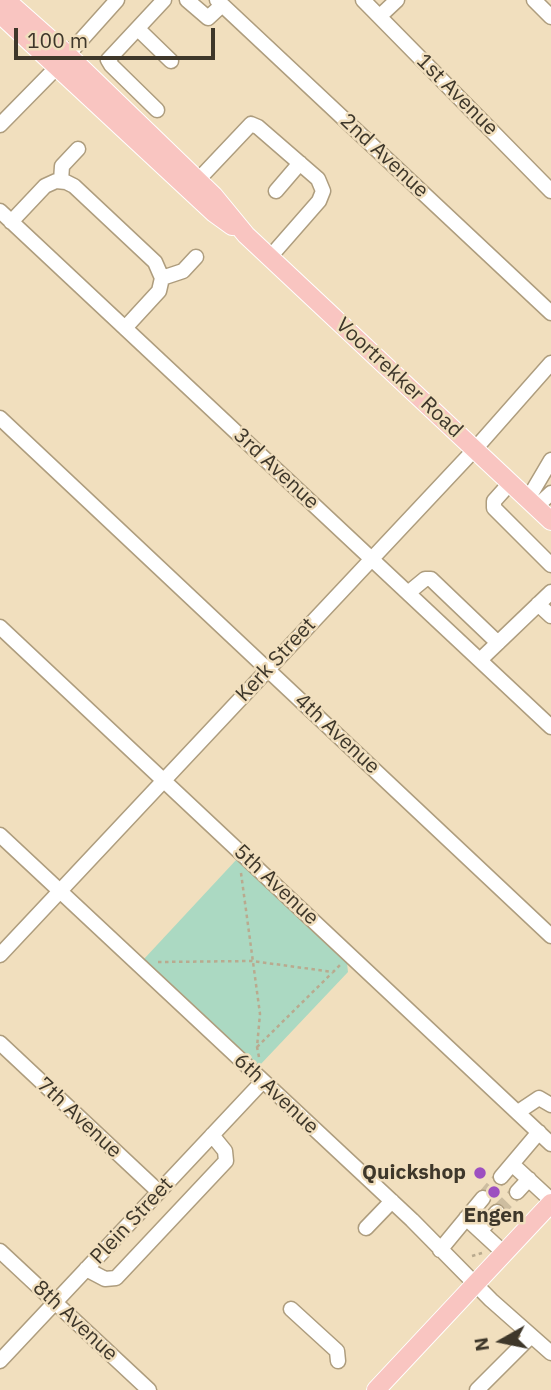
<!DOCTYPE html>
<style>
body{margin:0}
#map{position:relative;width:551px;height:1390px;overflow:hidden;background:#f1dfbe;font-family:"IBM Plex Sans",sans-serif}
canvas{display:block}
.north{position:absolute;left:467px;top:1306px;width:70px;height:70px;-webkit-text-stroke:5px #f1dfbe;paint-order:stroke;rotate:261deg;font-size:19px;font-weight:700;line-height:28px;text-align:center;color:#3e372a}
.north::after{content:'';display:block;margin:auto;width:24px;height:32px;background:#3e372a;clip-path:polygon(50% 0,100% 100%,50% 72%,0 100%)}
.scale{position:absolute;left:14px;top:28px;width:201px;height:32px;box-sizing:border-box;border:4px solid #3e372a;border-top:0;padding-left:9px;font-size:21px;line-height:24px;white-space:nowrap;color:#3e372a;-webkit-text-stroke:5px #f1dfbe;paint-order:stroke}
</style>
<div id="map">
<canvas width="551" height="1390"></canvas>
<div class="north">N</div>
<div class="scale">100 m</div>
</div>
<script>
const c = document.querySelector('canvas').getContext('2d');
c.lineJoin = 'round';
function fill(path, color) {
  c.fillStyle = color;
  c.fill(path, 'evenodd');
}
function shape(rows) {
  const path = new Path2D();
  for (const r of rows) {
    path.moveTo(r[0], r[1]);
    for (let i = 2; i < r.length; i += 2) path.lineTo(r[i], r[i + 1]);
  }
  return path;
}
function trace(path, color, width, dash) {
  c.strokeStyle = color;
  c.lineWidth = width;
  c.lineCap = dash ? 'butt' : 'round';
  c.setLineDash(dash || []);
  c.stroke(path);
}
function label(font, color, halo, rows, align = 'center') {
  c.font = font + ' "IBM Plex Sans",sans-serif';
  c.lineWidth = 5;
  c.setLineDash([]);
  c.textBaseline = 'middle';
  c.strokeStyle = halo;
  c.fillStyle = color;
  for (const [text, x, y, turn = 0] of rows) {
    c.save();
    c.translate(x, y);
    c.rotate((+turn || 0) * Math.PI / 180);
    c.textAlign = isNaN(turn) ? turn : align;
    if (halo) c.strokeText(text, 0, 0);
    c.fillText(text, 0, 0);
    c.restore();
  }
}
const green = shape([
 [237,859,347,963,348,972,259,1066,144,959]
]);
const minorTunnel = shape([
 [483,1198,501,1177],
 [497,1212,517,1192]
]);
const path = shape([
 [241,873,260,1014,257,1047,259,1057],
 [158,962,252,961,333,972,340,965],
 [257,1047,332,973],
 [472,1256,482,1253]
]);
const minor = shape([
 [187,0,208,18,222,5],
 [217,0,551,313],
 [363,0,551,191],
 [534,0,551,17],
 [380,16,397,0],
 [138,29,171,61],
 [157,110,111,65,108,60,164,0],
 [0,125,57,67,117,0],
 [198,180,251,124,258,127,318,179,323,191,319,201,270,257],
 [61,181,62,166,78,149],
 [276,191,300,163],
 [0,211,551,727],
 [11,222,45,186,56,181,66,182,74,186,155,262,162,278,159,291,125,328],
 [162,278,183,271,196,257],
 [0,418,551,936],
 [511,482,494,501,494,508,551,565],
 [528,499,551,460],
 [536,507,551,493],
 [408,593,425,579,431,579,498,643],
 [538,604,551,616],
 [0,627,551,1144],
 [480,660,551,592],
 [0,835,412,1220,491,1300,551,1353],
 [0,955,475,449,551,363],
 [0,1043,159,1192],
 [518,1112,539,1098,551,1105],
 [512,1164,551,1200],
 [501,1177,539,1132],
 [517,1192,529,1179],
 [466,1218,504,1253],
 [366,1228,392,1201],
 [480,1231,497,1212],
 [440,1250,483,1198],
 [0,1251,149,1390],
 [86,1269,105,1279,116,1278,226,1161,225,1151,212,1135],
 [291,1309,337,1351,338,1361],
 [0,1361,263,1081],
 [477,1390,531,1336]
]);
const major = shape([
 [6,0,68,55,214,196,246,235,551,521],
 [0,14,214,213,232,226],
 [376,1390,551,1203]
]);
const markers = [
 [480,1173,7,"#9d4fc0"],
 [494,1192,7,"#9d4fc0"]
];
const streetNames = [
 ["1st Avenue",457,95,45],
 ["2nd Avenue",384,156,43],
 ["Voortrekker Road",399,378,43],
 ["3rd Avenue",276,469,43],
 ["Kerk Street",276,660,-47],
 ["4th Avenue",337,734,43],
 ["5th Avenue",276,885,43],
 ["6th Avenue",276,1094,43],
 ["7th Avenue",79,1118,43],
 ["Plein Street",132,1221,-47],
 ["8th Avenue",75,1321,43]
];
const poiNames = [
 ["Quickshop",466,1173],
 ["Engen",494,1216,"center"]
];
fill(green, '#abd9c2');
trace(minorTunnel, '#cdbda0', 14, [14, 7]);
trace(minor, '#ae9d7e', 17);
trace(major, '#fff', 20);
trace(path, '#b9aa8f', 2.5, [3.5, 3.5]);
trace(minor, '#fff', 14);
trace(major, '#f9c5c1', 18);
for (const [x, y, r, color] of markers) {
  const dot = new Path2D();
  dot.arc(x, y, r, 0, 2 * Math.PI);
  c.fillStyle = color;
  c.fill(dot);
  trace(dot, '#f1dfbe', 2.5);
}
label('21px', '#3e372a', '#f1dfbe', streetNames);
label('bold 21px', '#3e372a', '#f1dfbe', poiNames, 'right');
</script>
